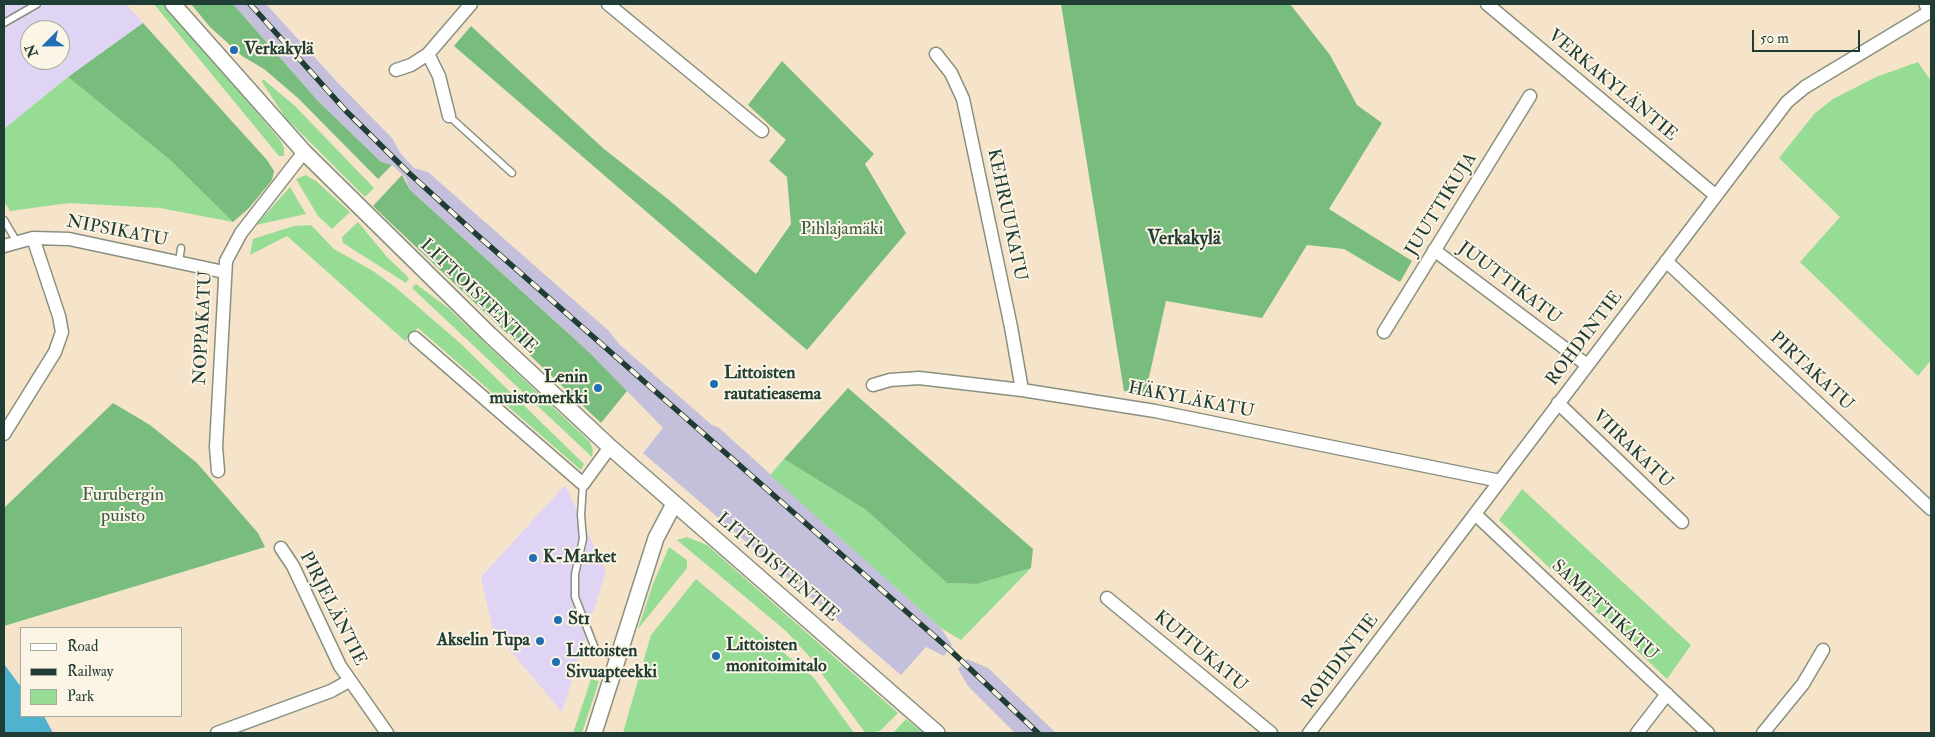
<!DOCTYPE html>
<meta charset="utf-8">
<style>
body{margin:0}
#map{position:relative;width:1935px;height:737px;overflow:hidden;background:#f5e4ca;font-family:"IM FELL Double Pica",serif}
canvas{display:block}
.frame{position:absolute;inset:0;border:5px solid #1f3d34;pointer-events:none}
.legend{position:absolute;left:20px;top:627px;width:162px;height:90px;box-sizing:border-box;background:#fcf5e5;border:1px solid #a4ab9e;margin:0;padding:6px 9px;list-style:none;font-size:15px;color:#1f3d34}
.legend li{display:flex;align-items:center;gap:10px;height:25px}
.legend b{width:25px;border:1px solid #a4ab9e}
.north{position:absolute;left:20px;top:20px;width:50px;height:50px;box-sizing:border-box;background:#fcf5e5;border:1px solid #a4ab9e;border-radius:50%;rotate:247deg;font-size:14px;font-weight:700;line-height:20px;text-align:center;color:#1f3d34}
.north::after{content:'';display:block;margin:auto;width:18px;height:22px;background:#1f6fb2;clip-path:polygon(50% 0,100% 100%,50% 72%,0 100%)}
.scale{position:absolute;left:1752px;top:30px;width:108px;height:22px;box-sizing:border-box;border:2px solid #1f3d34;border-top:0;padding-left:6px;font-size:15px;line-height:18px;white-space:nowrap;color:#1f3d34;-webkit-text-stroke:4px #fcf5e5;paint-order:stroke}
</style>
<div id="map">
<canvas width="1935" height="737"></canvas>
<div class="frame"></div>
<ul class="legend">
<li><b style="height:6px;background:#fff"></b>Road</li>
<li><b style="height:6px;background:#1f3d34"></b>Railway</li>
<li><b style="height:14px;background:#96dc95"></b>Park</li>
</ul>
<div class="north">N</div>
<div class="scale">50 m</div>
</div>
<script>
const c = document.querySelector('canvas').getContext('2d');
c.lineJoin = 'round';
function fill(path, color) {
  c.fillStyle = color;
  c.fill(path, 'evenodd');
}
function shape(rows) {
  const path = new Path2D();
  for (const r of rows) {
    path.moveTo(r[0], r[1]);
    for (let i = 2; i < r.length; i += 2) path.lineTo(r[i], r[i + 1]);
  }
  return path;
}
function trace(path, color, width, dash) {
  c.strokeStyle = color;
  c.lineWidth = width;
  c.lineCap = dash ? 'butt' : 'round';
  c.setLineDash(dash || []);
  c.stroke(path);
}
function label(font, color, halo, rows, align = 'center') {
  c.font = font + ' "IM FELL Double Pica",serif';
  c.lineWidth = 4;
  c.setLineDash([]);
  c.textBaseline = 'middle';
  c.strokeStyle = halo;
  c.fillStyle = color;
  for (const [text, x, y, turn = 0] of rows) {
    c.save();
    c.translate(x, y);
    c.rotate((+turn || 0) * Math.PI / 180);
    c.textAlign = isNaN(turn) ? turn : align;
    if (halo) c.strokeText(text, 0, 0);
    c.fillText(text, 0, 0);
    c.restore();
  }
}
const built = shape([
 [4,4,126,4,143,23,68,77,4,129],
 [30,30,60,30,60,60,30,60],
 [565,485,606,571,562,712,493,630,481,577]
]);
const industrial = shape([
 [233,4,266,4,339,84,392,138,401,154,414,168,428,172,609,331,620,345,712,425,718,427,941,628,952,645,944,656,926,647,901,675,643,453,663,428,590,353,410,190,405,177,392,165,381,162,318,101],
 [967,659,988,668,1056,733,1015,733,968,686,958,669]
]);
const green = shape([
 [154,4,165,4,280,140,284,148,284,156,279,156],
 [1918,62,1931,81,1931,360,1918,376,1800,262,1840,217,1779,158,1815,113,1833,99,1876,77],
 [68,77,170,160,233,222,160,208,69,203,10,211,4,201,4,129],
 [263,79,295,106,374,188,365,197,285,117,262,82],
 [306,175,316,181,350,212,332,229,318,216,296,179],
 [290,187,306,214,256,225],
 [358,222,387,257,409,278,406,283,343,243,342,237],
 [311,225,334,249,373,271,395,287,460,343,584,464,581,470,418,328,405,341,287,236,250,255,253,239,294,226],
 [416,284,448,308,590,442,593,450,592,457,412,288],
 [784,459,866,510,947,583,977,584,1031,568,961,640,941,628,770,475],
 [1522,489,1691,645,1667,679,1499,520],
 [687,537,707,545,898,713,880,731,867,733,864,731,808,655,786,631,677,540],
 [669,547,687,560,687,568,638,629,653,584],
 [696,579,814,678,854,733,623,733,651,635],
 [591,679,599,681,582,733,573,733],
 [906,719,923,733,893,733]
]);
const forest = shape([
 [191,4,233,4,318,101,381,162,392,165,378,179,298,98,264,69,242,56,210,27],
 [1061,4,1290,4,1330,55,1357,105,1382,123,1329,209,1412,261,1400,282,1344,249,1307,245,1262,318,1166,301,1145,395,1124,391],
 [143,23,267,160,274,171,272,180,249,208,233,222,170,160,68,77],
 [471,26,604,149,669,200,756,274,791,224,787,177,769,161,786,140,748,105,782,61,874,154,865,164,906,233,807,350,454,46],
 [402,175,410,190,590,353,627,391,601,423,373,206],
 [848,388,1033,549,1031,568,977,584,947,583,866,510,784,459],
 [113,403,150,425,197,463,258,533,265,547,4,626,4,508]
]);
const water = shape([
 [4,664,21,687,21,716,44,716,53,733,4,733]
]);
const service = shape([
 [4,23,37,4],
 [449,116,512,173],
 [4,220,17,242],
 [179,262,181,248],
 [583,484,581,515,583,539,575,574,575,597,596,651,618,657]
]);
const minor = shape([
 [608,4,762,131],
 [1487,4,1715,195],
 [428,54,439,76,449,116],
 [936,54,951,73,963,99,1011,327,1022,390],
 [396,70,411,65,428,54,471,4],
 [4,246,33,238,69,239,224,272],
 [1434,250,1587,365],
 [1666,261,1931,509],
 [1384,332,1530,96],
 [415,338,583,484,610,447],
 [873,385,890,380,919,378,1022,390,1155,411,1500,481],
 [1558,403,1682,522],
 [4,434,55,352,62,332,59,316,33,238],
 [218,471,216,447,226,261,241,233,304,152],
 [1475,514,1708,733],
 [281,548,293,566,340,666,387,733],
 [1107,598,1271,733],
 [217,733,331,691,349,681],
 [1309,733,1787,102,1805,87,1931,11],
 [1637,733,1667,694],
 [1763,733,1803,684,1823,650]
]);
const tertiary = shape([
 [173,4,304,152,489,334,610,447,937,733],
 [1927,4,1931,11],
 [594,733,656,538,674,504]
]);
const rail = shape([
 [250,4,346,111,410,174,476,234,949,649,1038,733]
]);
const markers = [
 [234,50,5,"#1f6fb2"],
 [714,384,5,"#1f6fb2"],
 [598,388,5,"#1f6fb2"],
 [533,558,5,"#1f6fb2"],
 [558,620,5,"#1f6fb2"],
 [540,641,5,"#1f6fb2"],
 [716,656,5,"#1f6fb2"],
 [556,662,5,"#1f6fb2"]
];
const poiNames = [
 ["Verkakylä",244,50],
 ["Littoisten",724,374],
 ["rautatieasema",724,395],
 ["Lenin",588,378,"right"],
 ["muistomerkki",588,399,"right"],
 ["K-Market",543,558],
 ["St1",568,620],
 ["Akselin Tupa",530,641,"right"],
 ["Littoisten",726,646],
 ["monitoimitalo",726,667],
 ["Littoisten",566,652],
 ["Sivuapteekki",566,673]
];
const streetNames = [
 ["VERKAKYLÄNTIE",1612,86,40],
 ["JUUTTIKUJA",1442,205,-58],
 ["KEHRUUKATU",1006,215,78],
 ["NIPSIKATU",117,232,11],
 ["JUUTTIKATU",1509,284,37],
 ["LITTOISTENTIE",478,297,44],
 ["NOPPAKATU",204,328,-87],
 ["ROHDINTIE",1585,339,-53],
 ["PIRTAKATU",1811,372,43],
 ["HÄKYLÄKATU",1191,401,11],
 ["VIIRAKATU",1632,450,44],
 ["LITTOISTENTIE",777,568,41],
 ["PIRJELÄNTIE",332,609,63],
 ["SAMETTIKATU",1604,611,43],
 ["KUITUKATU",1200,652,40],
 ["ROHDINTIE",1341,662,-53]
];
const parkNames = [
 ["Pihlajamäki",842,230],
 ["Furubergin",123,496],
 ["puisto",123,517]
];
const neighbourhoodNames = [
 ["Verkakylä",1184,240]
];
fill(built, '#e0d4f4');
fill(industrial, '#c4c0db');
fill(green, '#96dc95');
fill(forest, '#78bc7e');
fill(water, '#50b2cf');
trace(service, '#8a907f', 9);
trace(minor, '#8a907f', 15);
trace(tertiary, '#8a907f', 18);
trace(service, '#fff', 6);
trace(minor, '#fff', 12);
trace(tertiary, '#fff', 15);
trace(rail, '#1f3d34', 5.5);
trace(rail, '#fcf5e5', 4, [11]);
for (const [x, y, r, color] of markers) {
  const dot = new Path2D();
  dot.arc(x, y, r, 0, 2 * Math.PI);
  c.fillStyle = color;
  c.fill(dot);
  trace(dot, '#fcf5e5', 2);
}
label('bold 18px', '#1f3d34', '#fcf5e5', poiNames, 'left');
label('18px', '#1f3d34', '#fcf5e5', streetNames);
label('18px', '#375d47', '#fcf5e5', parkNames);
label('bold 19px', '#1f3d34', '#fcf5e5', neighbourhoodNames);
</script>
